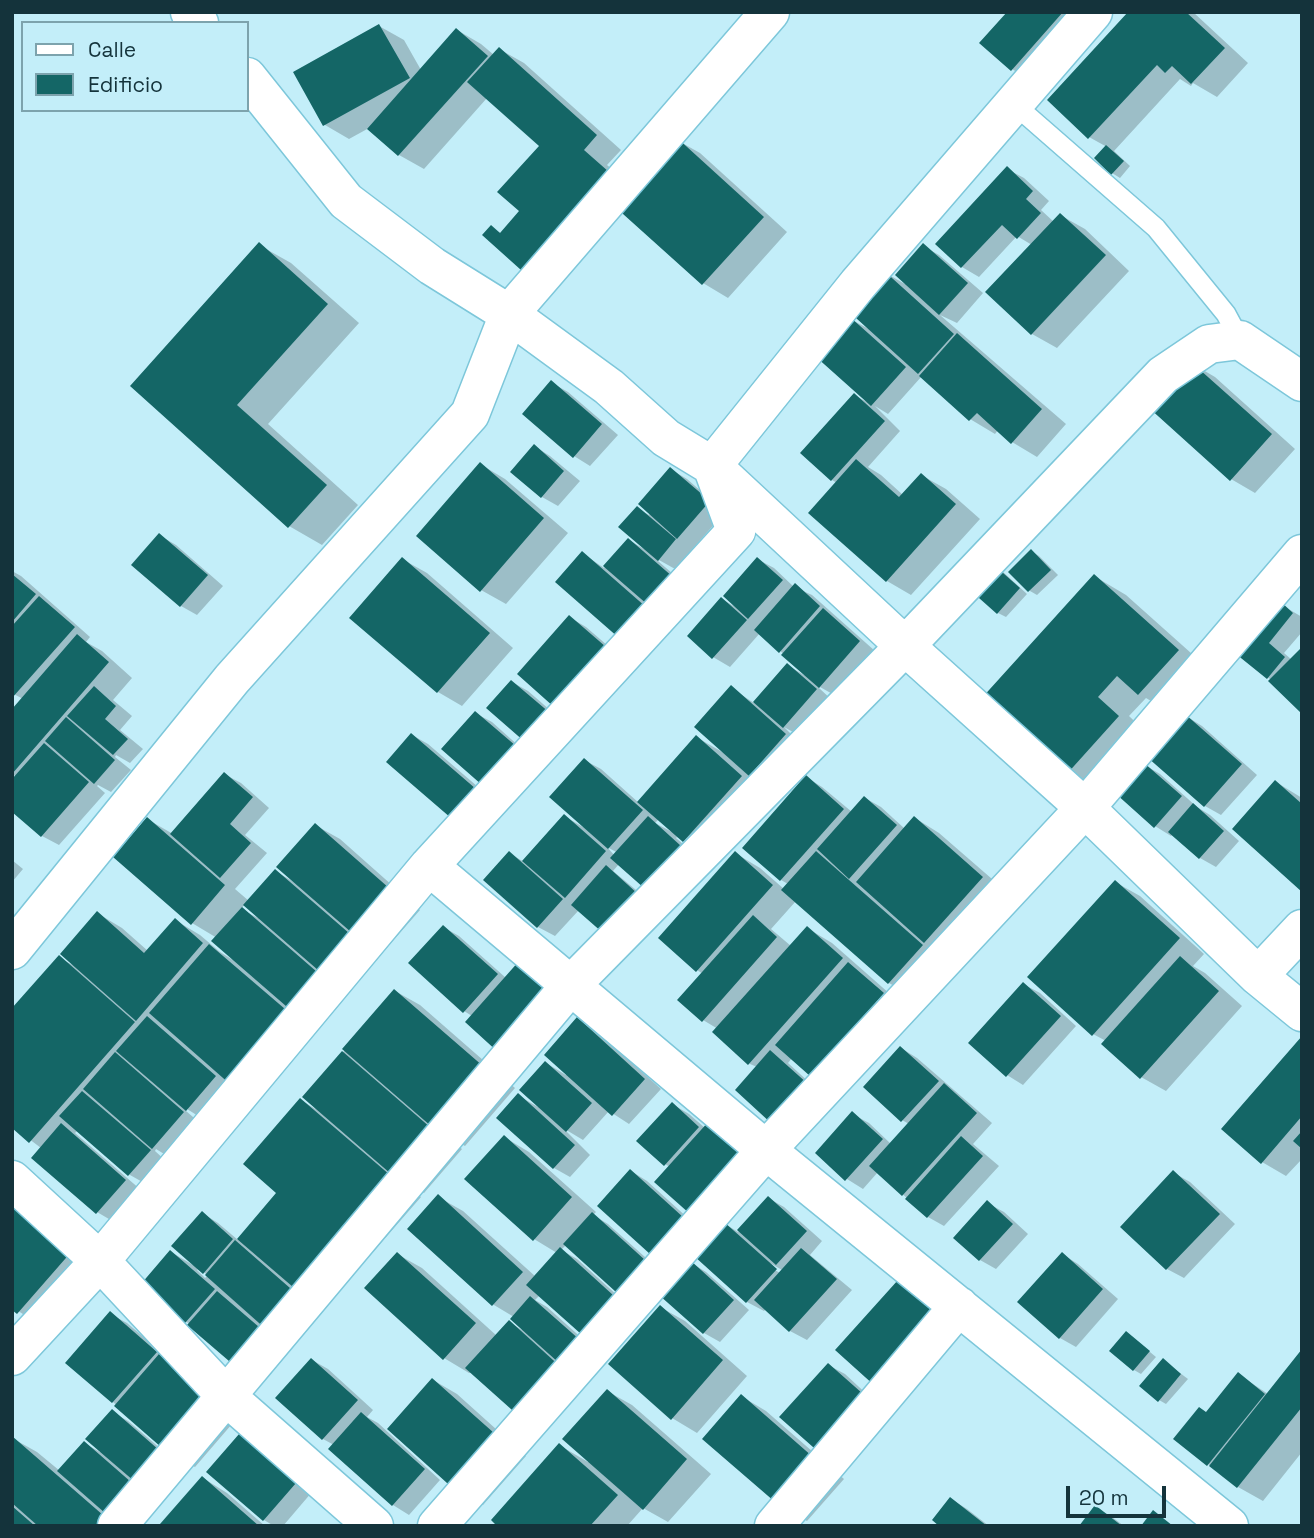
<!DOCTYPE html>
<style>
body{margin:0}
#map{position:relative;width:1314px;height:1538px;overflow:hidden;background:#c3eef9;font-family:"Space Grotesk",sans-serif}
canvas{display:block}
.frame{position:absolute;inset:0;border:14px solid #14333b;pointer-events:none}
.legend{position:absolute;left:21px;top:21px;width:228px;height:91px;box-sizing:border-box;background:#c3eef9;border:2px solid #7da3ad;margin:0;padding:9px 12px;list-style:none;font-size:21px;color:#14333b}
.legend li{display:flex;align-items:center;gap:14px;height:35px}
.legend b{width:35px;border:2px solid #7da3ad}
.scale{position:absolute;left:1066px;top:1486px;width:100px;height:32px;box-sizing:border-box;border:4px solid #14333b;border-top:0;padding-left:9px;font-size:21px;line-height:24px;white-space:nowrap;color:#14333b;-webkit-text-stroke:5px #c3eef9;paint-order:stroke}
</style>
<div id="map">
<canvas width="1314" height="1538"></canvas>
<div class="frame"></div>
<ul class="legend">
<li><b style="height:9px;background:#fff"></b>Calle</li>
<li><b style="height:19px;background:#146666"></b>Edificio</li>
</ul>
<div class="scale">20 m</div>
</div>
<script>
const c = document.querySelector('canvas').getContext('2d');
c.lineJoin = 'round';
function fill(path, color) {
  c.fillStyle = color;
  c.fill(path, 'evenodd');
}
function shape(rows) {
  const path = new Path2D();
  for (const r of rows) {
    path.moveTo(r[0], r[1]);
    for (let i = 2; i < r.length; i += 2) path.lineTo(r[i], r[i + 1]);
  }
  return path;
}
function trace(path, color, width, dash) {
  c.strokeStyle = color;
  c.lineWidth = width;
  c.lineCap = dash ? 'butt' : 'round';
  c.setLineDash(dash || []);
  c.stroke(path);
}
const shadow = shape([
 [1009,12,1088,12,1028,79,1012,69],
 [1131,12,1193,12,1248,63,1217,97,1193,83,1191,86,1180,79,1114,151,1130,166,1120,178,1112,173,1107,147,1089,137],
 [379,26,404,40,421,70,457,30,481,44,494,55,499,49,524,63,621,150,607,165,632,186,675,139,700,153,787,232,728,298,703,283,616,206,547,283,522,269,485,235,492,228,502,234,522,211,541,146,487,98,424,169,399,155,369,128,349,139,325,125,295,73],
 [1007,169,1024,178,1049,201,1041,210,1054,222,1060,215,1085,229,1129,271,1057,348,1032,334,988,292,1032,245,1017,236,979,277,962,267,937,244],
 [259,245,291,263,359,323,268,424,358,505,322,545,289,526,132,385],
 [923,246,939,255,983,293,957,323,940,315,1066,424,1037,457,1012,442,998,430,995,434,970,419,922,376,888,414,875,406,900,431,868,467,881,475,903,495,921,475,946,489,980,519,911,595,887,581,837,483,832,480,854,395,867,402,850,319,869,329,882,271,905,284],
 [1191,363,1215,377,1295,449,1255,493,1231,479],
 [552,383,568,392,618,435,590,466,574,456],
 [534,446,550,456,580,481,558,506,542,497],
 [480,464,505,479,568,533,506,604,481,590],
 [670,469,687,479,725,512,675,569,659,560,658,561,688,587,636,646,582,553,604,568,629,540,644,549,637,508,649,515],
 [159,535,176,545,223,586,197,615,181,606],
 [1031,551,1039,556,1058,575,1037,595,1030,591,1011,572],
 [402,559,427,573,513,648,462,706,438,692],
 [757,559,774,568,794,587,812,595,875,651,836,696,820,687,819,688,832,700,800,736,784,727,801,744,766,784,747,773,765,791,709,855,677,837,676,838,697,856,619,864,613,871,653,904,579,910,555,936,538,927,486,880,509,853,524,862,564,816,583,827,584,760,601,769,639,803,696,737,724,753,731,688,754,703,787,665,804,675,805,673,760,633,730,667,713,657,722,599,737,608],
 [659,819,673,831,672,832,655,823],
 [607,847,618,853,615,856],
 [12,571,21,576,90,637,86,642,102,651,132,678,113,700,132,716,120,730,143,749,130,763,116,755,115,757,131,770,111,792,98,785,97,786,105,793,59,845,42,836,12,809,17,777,12,774,12,708,14,709,23,699,12,693],
 [1002,571,1027,594,1006,617,998,613],
 [1094,576,1126,595,1210,670,1171,713,1146,698,1129,716,1150,736,1098,794,1066,775],
 [1280,604,1302,617,1302,632,1284,653,1292,660,1271,680,1238,653],
 [569,617,586,627,622,658,555,705],
 [512,682,528,691,565,723,542,750],
 [475,713,492,722,531,757,500,793],
 [1186,716,1202,726,1257,775,1221,815,1205,806],
 [412,735,428,744,492,799,389,762],
 [1143,764,1160,774,1197,807,1210,815,1239,841,1216,867,1200,858,1173,834,1171,836,1155,826],
 [224,774,241,783,269,808,245,835,267,853,235,889,249,901,275,871,294,882,315,825,340,839,420,910,384,951,368,942,367,943,381,955,351,990,337,982,336,983,348,993,320,1026,203,1119,187,1109,186,1111,200,1123,169,1157,156,1149,155,1151,166,1161,146,1184,130,1175,78,1130,75,1133,141,1190,114,1222,97,1212,41,1148,12,1126,59,958,73,965,97,913,122,928,148,951,175,920,200,935,220,952,233,960,217,938,192,923,147,819,173,834],
 [245,904,259,917,258,918,241,909],
 [806,777,822,787,852,812,865,798,881,807,905,829,915,818,939,833,1007,892,913,997,889,983,796,901,771,929,791,946,807,928,832,943,907,1009,836,1089,792,1058,788,1063,823,1095,750,1064,715,1032,718,1029,703,1020,703,974,697,970,735,853,760,868,784,889,788,884,781,880],
 [1276,782,1302,798,1302,889],
 [12,860,23,869,12,882],
 [1115,882,1140,896,1204,954,1193,966,1205,973,1242,1006,1166,1091,1141,1077,1106,1041,1093,1034],
 [443,927,459,936,506,978,472,1016,464,1011],
 [1023,984,1040,993,1076,1026,1023,1085,1007,1075],
 [395,991,420,1005,515,1088,465,1146,451,1138,450,1139,462,1149,424,1193,410,1185,409,1187,421,1197,326,1306,263,1328,191,1324,186,1322,143,1284,171,1252,193,1265,202,1213,218,1223,238,1240,279,1193,301,1100,317,1110,305,1097],
 [198,1269,208,1275,205,1278,197,1270],
 [577,1020,594,1029,661,1089,629,1124,609,1111,583,1140,563,1128,590,1155,570,1177,554,1168,499,1118,519,1096,538,1107,546,1063,566,1075],
 [1302,1039,1302,1159,1286,1176,1262,1162],
 [901,1048,917,1058,992,1123,973,1144,999,1166,944,1226,928,1217,878,1172,863,1189,847,1179,852,1114,869,1123,891,1144,909,1124,902,1120],
 [672,1104,689,1114,705,1128,670,1167,665,1164],
 [504,1137,529,1152,596,1212,593,1215,608,1224,673,1282,631,1171,647,1181,711,1239,725,1224,738,1232,768,1198,784,1207,822,1241,810,1255,852,1290,807,1340,790,1331,766,1309,764,1311,747,1302,694,1254,688,1261,706,1272,749,1310,720,1342,704,1333,659,1293,566,1245,561,1250,577,1259,639,1315,540,1295,535,1300,547,1307,595,1350,576,1371,469,1373,444,1358,397,1254,422,1268,497,1336,509,1322,522,1330,514,1317,494,1305,409,1229,438,1197,463,1211,536,1277,557,1253,534,1239],
 [770,1263,782,1270,780,1273,768,1266],
 [1174,1173,1190,1182,1235,1224,1184,1278,1167,1269,1123,1227],
 [12,1201,95,1267,43,1327,12,1307],
 [987,1203,1004,1212,1028,1234,996,1269,980,1260,955,1238],
 [1062,1254,1078,1264,1118,1299,1076,1347,1060,1338],
 [660,1307,685,1321,747,1376,697,1433,672,1418],
 [110,1314,127,1323,238,1417,195,1467,172,1454,113,1402],
 [1127,1333,1156,1357,1141,1374,1134,1370],
 [1302,1352,1302,1452,1263,1501,1238,1487,1208,1464,1208,1413,1238,1374,1268,1394],
 [312,1360,328,1369,373,1410,367,1417,378,1423,440,1480,409,1515,393,1505,334,1445,323,1439],
 [1164,1361,1188,1379,1166,1404,1159,1400],
 [828,1365,845,1374,886,1412,839,1463],
 [433,1380,457,1394,526,1456,483,1505,458,1491],
 [607,1391,632,1405,711,1474,668,1522,643,1508,627,1526,500,1526,559,1445,588,1462],
 [741,1396,766,1411,844,1479,807,1521,783,1507],
 [112,1412,128,1421,167,1454,122,1526,12,1526,12,1438,37,1452,60,1471,84,1443,100,1452],
 [247,1428,318,1485,283,1526,274,1526,264,1520],
 [203,1478,227,1493,265,1526,165,1526],
 [951,1499,967,1509,989,1526,942,1526],
 [1096,1507,1112,1517,1124,1526,1081,1526]
]);
const building = shape([
 [1007,12,1063,12,1011,71,979,43],
 [1128,12,1186,12,1225,48,1191,84,1172,66,1165,73,1157,65,1088,139,1047,100],
 [379,24,410,78,323,126,293,72],
 [456,28,488,56,398,156,367,129],
 [499,47,597,135,584,150,609,172,521,270,482,235,491,225,500,233,519,211,497,192,539,146,467,82],
 [675,136,764,217,702,285,613,205],
 [1106,145,1124,161,1111,175,1094,158],
 [1007,166,1033,191,1026,199,1041,213,1017,239,1002,225,961,268,935,244],
 [1060,213,1106,255,1031,335,985,292],
 [259,242,328,304,237,405,327,485,288,528,130,386],
 [923,243,968,283,939,315,895,275],
 [882,269,954,334,918,374,846,309],
 [850,317,906,367,871,406,815,356],
 [957,333,1042,409,1011,444,977,413,969,421,919,376],
 [1190,361,1272,434,1230,481,1148,407],
 [551,380,602,424,573,458,522,414],
 [854,393,885,421,831,481,800,453],
 [534,444,564,471,541,498,510,472],
 [856,459,899,497,921,473,956,504,886,582,808,513],
 [480,462,544,518,480,592,416,536],
 [670,467,710,501,677,539,638,504],
 [637,506,676,539,658,561,618,527],
 [159,533,208,575,180,607,131,565],
 [628,538,673,577,648,605,603,566],
 [1031,549,1051,570,1028,592,1008,572],
 [582,551,646,607,619,638,555,582],
 [402,557,490,633,437,693,349,618],
 [757,557,783,580,748,619,723,596],
 [994,565,1020,588,997,614,970,590],
 [12,574,36,594,12,622],
 [1094,574,1179,650,1138,695,1117,676,1098,697,1119,716,1065,776,980,700],
 [795,583,820,606,779,653,754,630],
 [39,596,75,627,12,698,12,626],
 [721,597,747,620,712,659,687,636],
 [1280,601,1293,613,1269,643,1285,657,1267,679,1236,654],
 [823,608,860,641,819,688,781,655],
 [569,615,606,647,554,707,517,674],
 [77,634,109,662,12,774,12,709],
 [1302,647,1302,714,1268,681],
 [787,663,817,689,783,728,753,702],
 [511,680,550,713,525,742,486,708],
 [731,685,786,734,749,776,694,727],
 [94,686,116,706,105,719,128,739,113,755,67,716],
 [475,711,516,746,482,785,441,749],
 [1185,714,1242,764,1204,807,1147,757],
 [66,717,115,760,94,784,45,741],
 [411,733,476,789,451,818,386,762],
 [696,735,742,776,683,842,637,802],
 [44,743,89,782,41,837,12,812,12,779],
 [584,758,643,810,608,849,549,797],
 [1143,762,1182,796,1154,828,1115,793],
 [224,772,253,797,230,824,251,843,220,878,170,834],
 [806,775,844,809,780,881,742,848],
 [1275,780,1302,804,1302,892,1232,829],
 [864,796,897,825,849,879,817,849],
 [1193,803,1224,831,1199,859,1168,832],
 [564,814,606,851,565,898,522,861],
 [648,816,681,846,644,888,610,858],
 [914,816,983,877,924,943,856,882],
 [147,817,225,885,191,925,113,857],
 [315,823,397,895,359,939,276,867],
 [509,851,563,899,537,928,483,880],
 [735,851,773,885,696,972,658,938],
 [816,851,923,945,888,984,781,890],
 [606,865,638,894,603,933,571,905],
 [275,869,357,940,326,977,243,905],
 [1115,880,1180,938,1092,1036,1027,977],
 [242,907,324,978,294,1013,211,941],
 [97,911,144,953,175,918,203,943,136,1021,60,954],
 [753,915,777,937,702,1022,677,1000],
 [443,925,498,974,463,1013,408,963],
 [807,926,843,958,748,1065,712,1032],
 [209,944,292,1015,231,1085,149,1013],
 [59,955,135,1022,29,1143,12,1128,12,1008],
 [1180,956,1219,991,1140,1079,1101,1044],
 [520,960,555,991,499,1053,465,1022],
 [848,962,884,993,810,1076,775,1045],
 [1023,982,1061,1016,1006,1077,968,1043],
 [394,989,491,1073,439,1133,342,1049],
 [147,1016,216,1076,186,1111,116,1051],
 [577,1017,645,1079,612,1116,544,1055],
 [1302,1036,1302,1116,1261,1164,1221,1129],
 [900,1046,939,1081,901,1122,863,1087],
 [770,1050,808,1084,772,1124,735,1090],
 [342,1051,438,1134,398,1180,302,1097],
 [115,1052,184,1112,152,1149,83,1089],
 [545,1061,592,1103,566,1132,519,1090],
 [944,1083,977,1113,902,1196,869,1166],
 [82,1091,151,1150,128,1176,59,1116],
 [518,1093,575,1145,553,1169,496,1118],
 [300,1098,397,1181,300,1293,237,1239,276,1193,243,1164],
 [672,1102,699,1127,664,1166,636,1141],
 [852,1111,883,1139,845,1181,815,1153],
 [710,1120,746,1152,690,1214,654,1182],
 [61,1123,126,1180,96,1214,31,1158],
 [1302,1131,1302,1149,1293,1141],
 [504,1135,572,1197,533,1241,464,1179],
 [961,1136,983,1156,927,1218,905,1199],
 [630,1169,694,1227,661,1264,597,1206],
 [1173,1170,1220,1214,1166,1270,1120,1227],
 [438,1194,523,1272,492,1306,407,1229],
 [768,1196,807,1231,776,1265,737,1230],
 [12,1200,72,1251,17,1314,12,1310],
 [987,1200,1013,1224,979,1261,953,1238],
 [202,1211,233,1239,203,1274,171,1246],
 [592,1212,656,1270,627,1302,563,1244],
 [724,1222,777,1269,746,1303,694,1256],
 [235,1240,298,1295,268,1331,205,1275],
 [560,1247,624,1305,590,1342,526,1285],
 [801,1248,837,1279,789,1332,754,1300],
 [170,1250,215,1289,185,1323,141,1284],
 [397,1252,476,1323,443,1360,364,1288],
 [1062,1252,1103,1289,1059,1339,1017,1302],
 [690,1260,734,1300,703,1334,659,1295],
 [898,1280,938,1316,875,1386,835,1350],
 [217,1291,266,1333,236,1367,187,1325],
 [530,1296,580,1340,559,1363,510,1319],
 [660,1305,723,1360,671,1420,608,1364],
 [110,1311,157,1352,112,1403,65,1363],
 [509,1320,564,1370,521,1418,465,1368],
 [1126,1331,1150,1351,1133,1371,1109,1351],
 [1302,1349,1302,1407,1237,1488,1209,1466],
 [159,1354,215,1402,169,1454,114,1406],
 [311,1358,358,1400,322,1440,275,1398],
 [1163,1358,1181,1374,1158,1402,1139,1386],
 [828,1363,871,1401,822,1455,779,1417],
 [1238,1372,1265,1394,1207,1466,1173,1439,1199,1407,1206,1412],
 [432,1378,503,1441,457,1492,387,1429],
 [607,1389,687,1459,643,1510,562,1439],
 [741,1394,821,1464,782,1508,702,1439],
 [112,1409,167,1457,141,1487,85,1439],
 [361,1412,425,1469,392,1506,328,1449],
 [246,1426,303,1475,263,1521,206,1472],
 [12,1436,111,1522,108,1526,38,1526,12,1503],
 [84,1441,139,1489,113,1520,57,1471],
 [559,1443,618,1495,590,1526,497,1526,491,1520],
 [202,1476,259,1526,163,1526,160,1524],
 [950,1497,987,1526,939,1526,932,1520],
 [1095,1505,1122,1526,1079,1526],
 [12,1506,35,1526,12,1526],
 [1153,1510,1173,1526,1141,1526]
]);
const lane = shape([
 [1014,104,1156,228,1226,314,1240,340]
]);
const street = shape([
 [190,12,199,23],
 [247,77,346,201,432,266,509,314,609,387,666,438,712,466,905,646,1085,808,1258,976,1302,1012],
 [429,866,766,1150,1229,1526],
 [12,950,232,679,470,414,509,314,770,12],
 [1258,976,1302,929],
 [12,1180,100,1261,226,1396,374,1526],
 [12,1356,100,1261,429,866,736,531,712,466,858,284,1093,12],
 [117,1526,570,986,905,646,1163,375,1209,344,1240,340,1302,382],
 [437,1526,766,1150,1085,808,1302,554],
 [774,1526,959,1306]
]);
fill(shadow, '#0003');
fill(building, '#146666');
trace(lane, '#7dc7da', 22);
trace(street, '#7dc7da', 41);
trace(lane, '#fff', 19);
trace(street, '#fff', 38);
</script>
